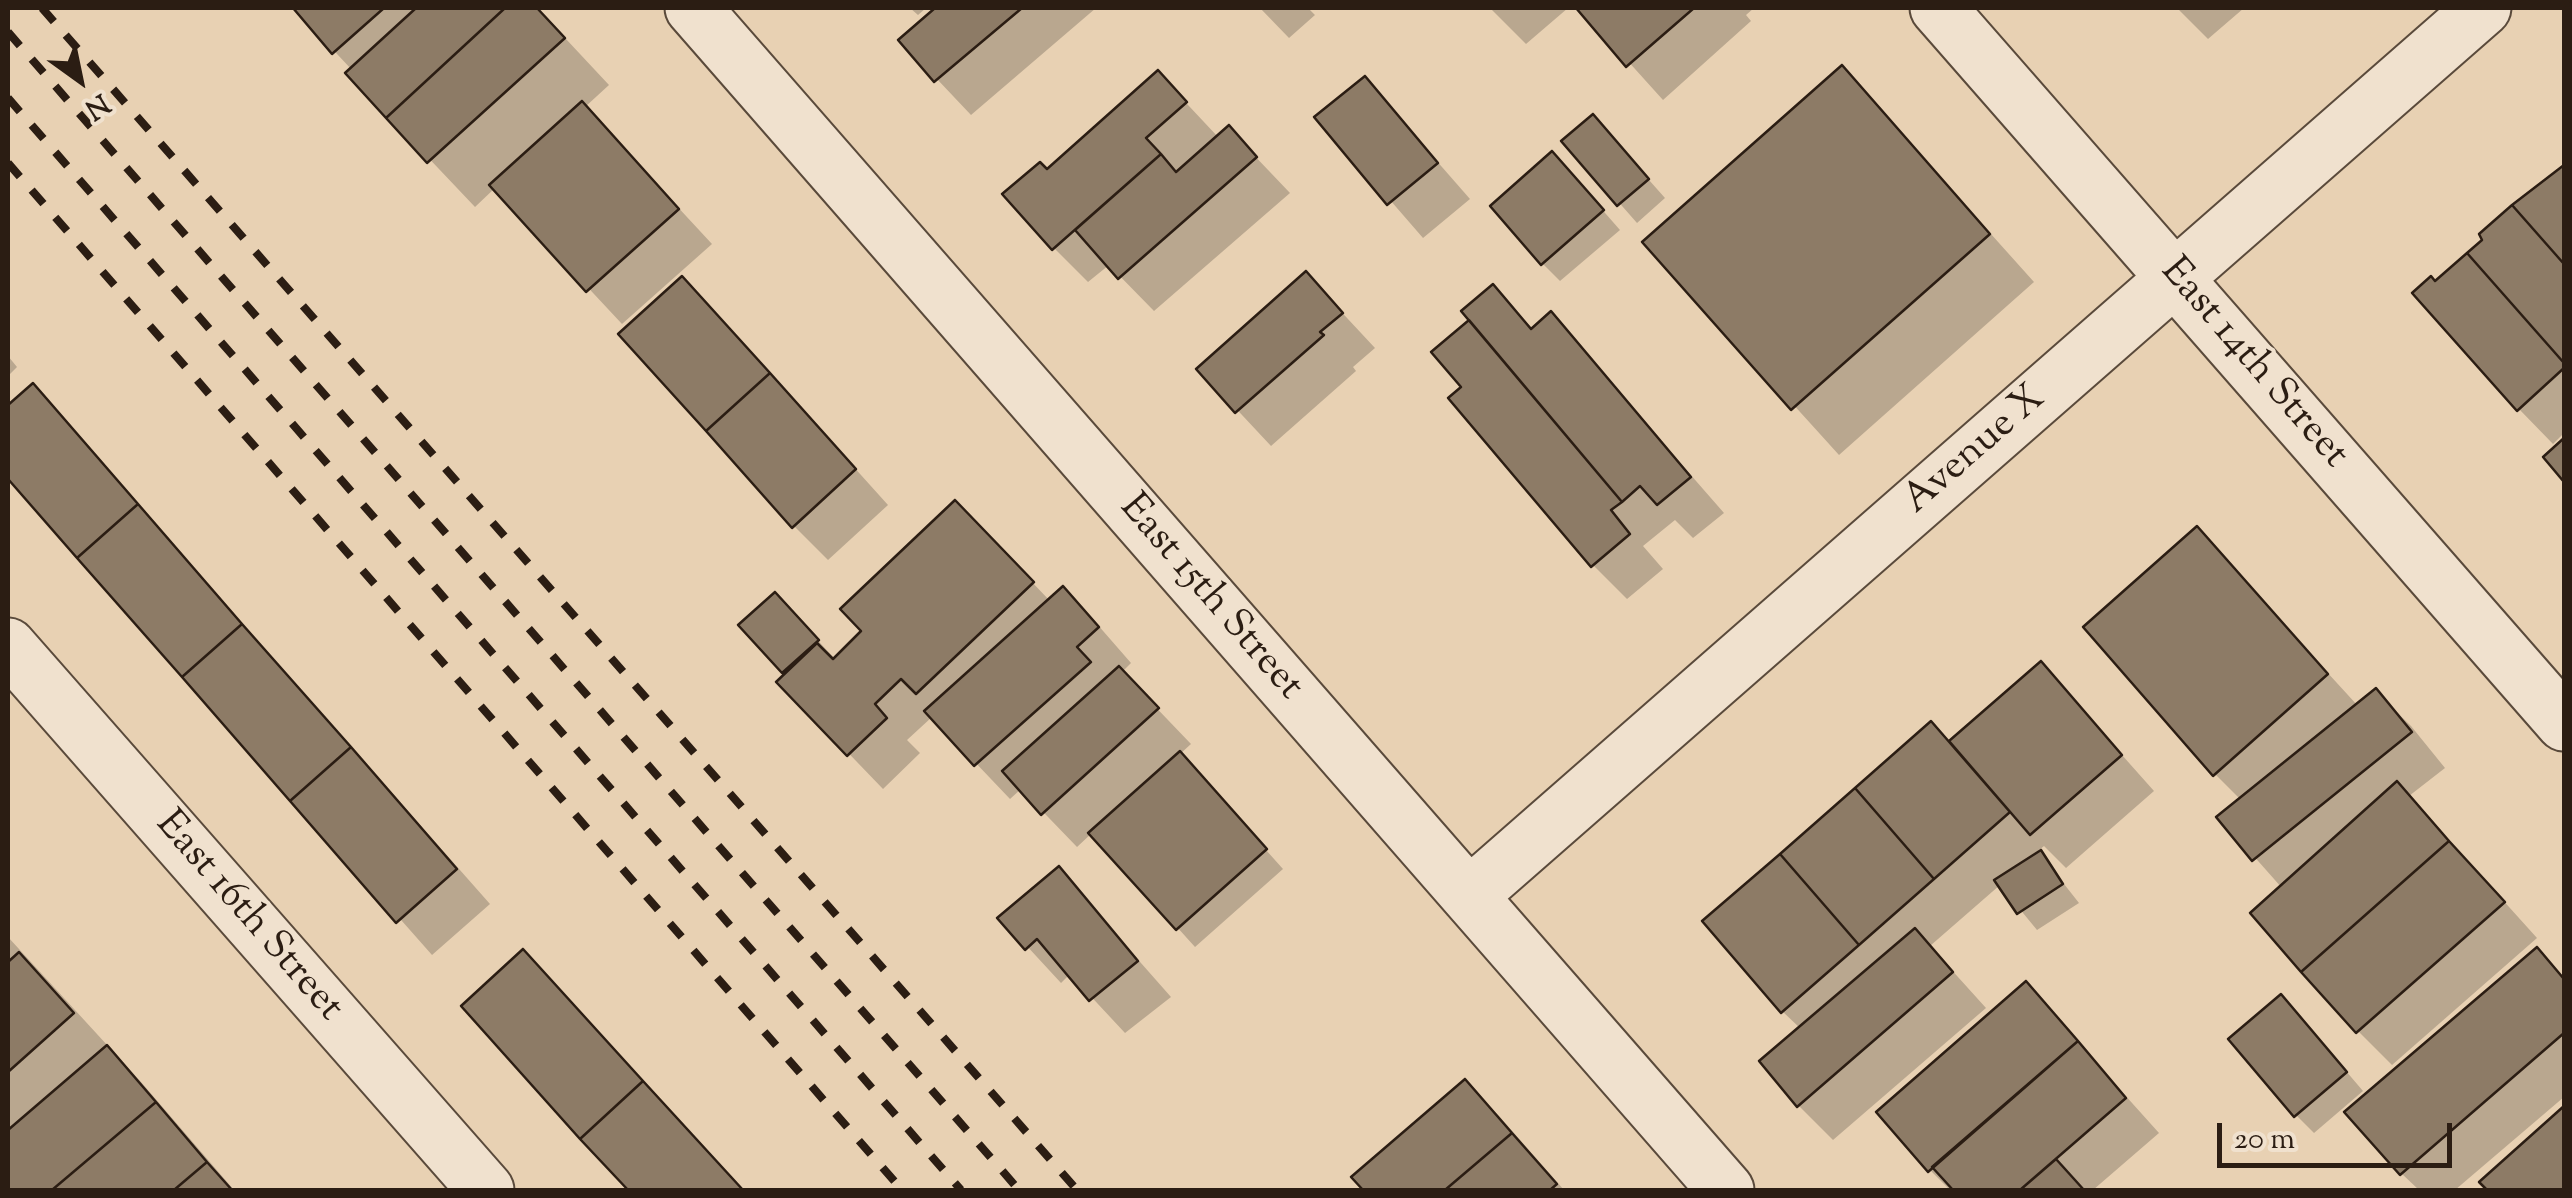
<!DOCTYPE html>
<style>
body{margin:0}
#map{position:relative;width:2572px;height:1198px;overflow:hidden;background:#e8d1b3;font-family:"Sorts Mill Goudy",serif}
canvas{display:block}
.frame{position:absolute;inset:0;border:10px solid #2b1d13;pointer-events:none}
.north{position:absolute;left:30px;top:30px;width:100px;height:100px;-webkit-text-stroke:8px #f0e1ce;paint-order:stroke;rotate:147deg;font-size:28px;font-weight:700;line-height:40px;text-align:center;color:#2b1d13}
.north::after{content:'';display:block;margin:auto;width:35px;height:45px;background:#2b1d13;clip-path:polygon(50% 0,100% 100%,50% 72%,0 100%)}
.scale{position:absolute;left:2217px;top:1123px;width:235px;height:45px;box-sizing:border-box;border:5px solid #2b1d13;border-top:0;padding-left:12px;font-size:30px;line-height:35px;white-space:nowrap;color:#2b1d13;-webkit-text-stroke:8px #f0e1ce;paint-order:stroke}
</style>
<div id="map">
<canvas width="2572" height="1198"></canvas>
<div class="frame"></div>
<div class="north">N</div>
<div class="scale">20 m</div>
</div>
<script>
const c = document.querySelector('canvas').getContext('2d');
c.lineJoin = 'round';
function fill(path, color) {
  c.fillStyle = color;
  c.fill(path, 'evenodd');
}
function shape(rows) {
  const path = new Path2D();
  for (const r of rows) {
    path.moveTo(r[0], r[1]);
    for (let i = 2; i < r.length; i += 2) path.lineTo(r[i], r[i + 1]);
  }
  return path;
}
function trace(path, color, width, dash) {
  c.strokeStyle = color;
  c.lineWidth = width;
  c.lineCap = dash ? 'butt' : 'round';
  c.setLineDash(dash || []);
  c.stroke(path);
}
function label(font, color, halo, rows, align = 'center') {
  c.font = font + ' "Sorts Mill Goudy",serif';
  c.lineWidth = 8;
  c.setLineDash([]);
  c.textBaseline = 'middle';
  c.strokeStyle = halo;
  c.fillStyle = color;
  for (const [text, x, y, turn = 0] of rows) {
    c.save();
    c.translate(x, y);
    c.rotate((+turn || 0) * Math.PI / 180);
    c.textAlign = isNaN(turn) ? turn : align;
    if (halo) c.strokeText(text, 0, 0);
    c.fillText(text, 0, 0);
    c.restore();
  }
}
const shadow = shape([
 [294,8,537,8,609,85,585,107,712,244,622,324,495,188,475,207,348,73,352,70],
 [910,8,926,8,918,15],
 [939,8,1096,8,971,115,901,41],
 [1260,8,1308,8,1315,15,1289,38],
 [1490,8,1568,8,1526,44],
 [1580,8,1754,8,1746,15,1751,21,1663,100],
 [2177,8,2244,8,2208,39],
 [1842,68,2034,282,1839,455,1646,242],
 [1158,73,1219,138,1229,129,1290,193,1154,311,1109,265,1088,282,1054,248,1047,172],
 [1365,79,1470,199,1423,238,1318,117],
 [1593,117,1665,198,1637,223,1565,141],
 [2564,166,2564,433,2553,444,2519,409,2435,284,2485,240,2482,235],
 [1570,173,1620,230,1560,281,1542,263],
 [1306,274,1375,348,1353,367,1356,371,1271,446,1199,369],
 [1493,287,1534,330,1551,315,1724,513,1693,538,1675,520,1643,546,1663,569,1627,599,1593,565,1465,387,1472,320],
 [716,314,888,505,828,560,794,526],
 [8,356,17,367,8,376],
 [33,387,490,904,432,955,8,475,8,409],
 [2197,530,2358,706,2376,692,2411,726,2445,768,2409,796,2537,938,2392,1065,2358,1031,2282,888,2220,818,2241,800,2215,774],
 [990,538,1050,601,1063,590,1097,624,1131,663,1122,672,1191,744,1180,754,1283,869,1195,947,1092,833,1077,847,1021,789,1010,799,932,717,907,740,920,753,883,789,780,682,787,675,742,626,793,614,836,660],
 [2041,664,2154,791,2066,868,2044,846,2038,851,2079,903,2037,930,2000,885,1930,946,1986,1008,1833,1140,1798,1105,1801,1029,1782,1011,1950,744],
 [1058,869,1171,997,1125,1033,1070,974,1061,983,1001,918],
 [8,937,141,1082,234,1190,8,1190],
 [2537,950,2564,977,2564,1097,2455,1190,2419,1190,2401,1173],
 [2026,985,2159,1133,2093,1190,1950,1190,1930,1170],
 [557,987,743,1190,632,1190,464,1006],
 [2299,1016,2363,1091,2314,1133,2296,1115],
 [1465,1082,1499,1116,1564,1190,1366,1190,1355,1178],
 [2564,1110,2564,1190,2490,1190,2483,1183]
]);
const building = shape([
 [293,8,384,8,332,54,293,8],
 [416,8,505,8,386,118,345,73,416,8],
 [505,8,537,8,565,38,427,163,386,118,505,8],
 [935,8,1022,8,934,82,898,40,935,8],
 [1576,8,1694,8,1626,67,1576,8],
 [1842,65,1990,234,1791,410,1642,242,1842,65],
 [1158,70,1187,102,1146,138,1161,154,1052,250,1002,194,1040,162,1047,169,1158,70],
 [1365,76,1438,163,1387,205,1314,117,1365,76],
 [582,101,679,209,586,292,489,185,582,101],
 [1593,114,1649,179,1617,206,1561,141,1593,114],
 [1229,125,1257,157,1118,279,1075,230,1161,154,1176,172,1229,125],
 [1552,151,1604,210,1541,265,1490,206,1552,151],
 [2564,165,2564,264,2512,205,2564,165],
 [2512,205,2564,264,2564,363,2467,253,2482,240,2479,234,2512,205],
 [2467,253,2564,363,2564,368,2517,411,2412,293,2431,276,2435,281,2467,253],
 [1306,271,1343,313,1320,332,1324,335,1235,413,1196,369,1306,271],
 [682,276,770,373,706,431,618,334,682,276],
 [1493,284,1531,329,1551,311,1691,477,1657,505,1640,486,1622,502,1461,311,1493,284],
 [1469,320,1622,502,1611,510,1630,534,1591,567,1448,398,1461,387,1431,352,1469,320],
 [770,373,856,469,792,528,706,431,770,373],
 [33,383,138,504,77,558,8,479,8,405,33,383],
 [2564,438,2564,482,2543,457,2564,438],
 [955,500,1034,582,916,694,901,679,875,704,887,718,847,756,776,682,817,643,833,659,861,631,840,609,955,500],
 [138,504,242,624,182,677,77,558,138,504],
 [2197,526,2328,674,2213,776,2083,627,2197,526],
 [1063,586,1099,627,1077,647,1091,662,974,766,924,711,1063,586],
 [775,592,819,640,782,673,738,625,775,592],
 [242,624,351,747,290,801,182,677,242,624],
 [2041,661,2122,755,2030,835,1949,741,2041,661],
 [1119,666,1159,708,1041,815,1002,771,1119,666],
 [2376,688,2412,732,2252,861,2216,817,2376,688],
 [1931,721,2010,812,1934,879,1855,788,1931,721],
 [351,747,457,869,396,923,290,801,351,747],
 [1180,751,1267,849,1176,930,1088,833,1180,751],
 [2397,781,2449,841,2301,972,2250,913,2397,781],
 [1855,788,1934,879,1859,945,1780,854,1855,788],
 [2449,841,2505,902,2356,1033,2301,972,2449,841],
 [2041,850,2063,884,2017,914,1994,880,2041,850],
 [1780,854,1859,945,1781,1013,1702,921,1780,854],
 [1059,866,1138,961,1089,1001,1037,939,1025,950,997,918,1059,866],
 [1915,928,1953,972,1797,1107,1759,1061,1915,928],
 [2537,947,2564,979,2564,1033,2400,1175,2344,1112,2537,947],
 [523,949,643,1081,580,1139,461,1006,523,949],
 [19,952,74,1013,8,1072,8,962,19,952],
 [2026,981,2078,1041,1928,1172,1876,1112,2026,981],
 [2281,994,2347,1072,2294,1117,2228,1039,2281,994],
 [2078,1041,2126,1098,2020,1190,1953,1190,1932,1167,2078,1041],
 [107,1045,156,1102,52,1190,8,1190,8,1130,107,1045],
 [1465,1079,1512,1133,1445,1190,1363,1190,1351,1177,1465,1079],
 [643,1081,743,1190,628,1190,580,1139,643,1081],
 [156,1102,207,1162,174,1190,52,1190,156,1102],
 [2564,1106,2564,1190,2487,1190,2479,1182,2564,1106],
 [1512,1133,1557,1184,1550,1190,1445,1190,1512,1133],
 [2056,1159,2084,1190,2020,1190,2056,1159],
 [207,1162,232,1190,174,1190,207,1162]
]);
const minor = shape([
 [693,8,1726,1190],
 [1938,8,2564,723],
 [8,646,486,1190],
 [1469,896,2483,8]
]);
const rail = shape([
 [42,8,1077,1190],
 [8,32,1019,1190],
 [8,98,961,1190],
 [8,163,902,1190]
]);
const streetNames = [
 ["East 14th Street",2252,365,49],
 ["Avenue X",1976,452,-41],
 ["East 15th Street",1209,599,49],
 ["East 16th Street",247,918,49]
];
fill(shadow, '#0003');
fill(building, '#8d7b66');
trace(building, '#2b1d13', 2.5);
trace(minor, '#5a4a3b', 59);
trace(minor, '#f0e1ce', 55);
trace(rail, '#2b1d13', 8, [18, 18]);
label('40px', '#2b1d13', '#f0e1ce', streetNames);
</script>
